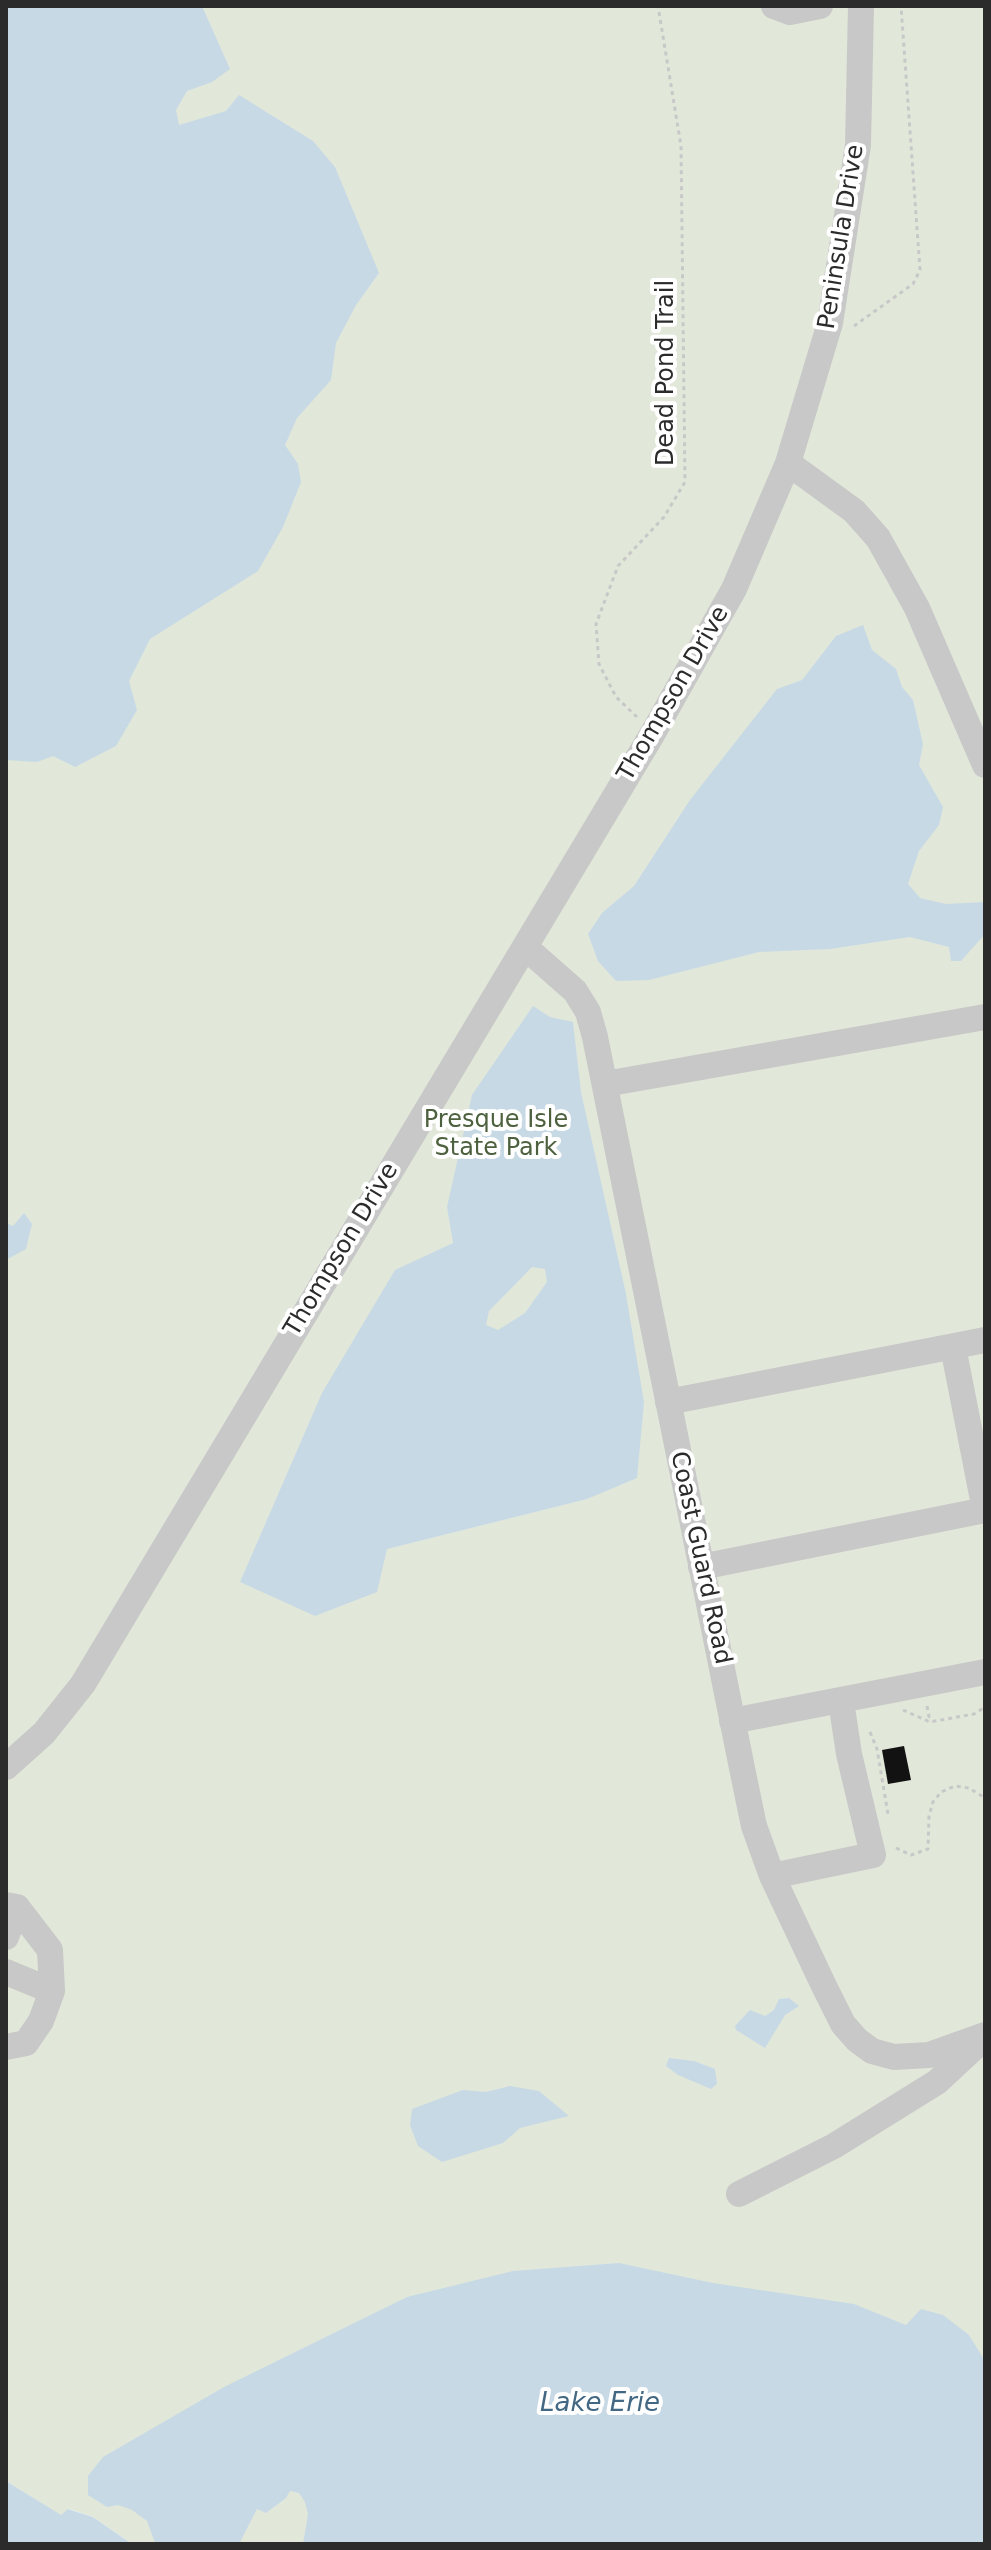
<!DOCTYPE html>
<style>
body{margin:0}
#map{position:relative;width:991px;height:2550px;overflow:hidden;background:#fff;font-family:"DejaVu Sans",sans-serif}
canvas{display:block}
.frame{position:absolute;inset:0;border:8px solid #2b2b2b;pointer-events:none}
</style>
<div id="map">
<canvas width="991" height="2550"></canvas>
<div class="frame"></div>
</div>
<script>
const c = document.querySelector('canvas').getContext('2d');
c.lineJoin = 'round';
function fill(path, color) {
  c.fillStyle = color;
  c.fill(path, 'evenodd');
}
function shape(rows) {
  const path = new Path2D();
  for (const r of rows) {
    path.moveTo(r[0], r[1]);
    for (let i = 2; i < r.length; i += 2) path.lineTo(r[i], r[i + 1]);
  }
  return path;
}
function trace(path, color, width, dash) {
  c.strokeStyle = color;
  c.lineWidth = width;
  c.lineCap = dash ? 'butt' : 'round';
  c.setLineDash(dash || []);
  c.stroke(path);
}
function label(font, color, halo, rows, align = 'center') {
  c.font = font + ' "DejaVu Sans",sans-serif';
  c.lineWidth = 8;
  c.setLineDash([]);
  c.textBaseline = 'middle';
  c.strokeStyle = halo;
  c.fillStyle = color;
  for (const [text, x, y, turn = 0] of rows) {
    c.save();
    c.translate(x, y);
    c.rotate((+turn || 0) * Math.PI / 180);
    c.textAlign = isNaN(turn) ? turn : align;
    if (halo) c.strokeText(text, 0, 0);
    c.fillText(text, 0, 0);
    c.restore();
  }
}
const green = shape([
 [6,6,985,6,985,2544,306,2538,303,2544,132,2544,93,2517,69,2509,61,2516,6,2481]
]);
const water = shape([
 [6,6,202,6,230,69,212,82,187,91,176,110,179,125,226,111,239,95,313,141,335,167,379,273,356,305,336,343,331,380,297,418,285,445,298,464,301,482,283,527,258,571,150,639,129,681,137,710,116,746,75,767,53,756,37,762,6,760],
 [863,625,872,650,896,669,902,687,913,700,923,744,919,765,943,807,939,825,919,851,908,884,920,898,946,904,985,902,985,934,961,961,951,961,949,947,910,937,830,949,759,952,649,980,616,981,598,961,588,934,602,913,634,886,690,800,777,689,802,680,836,636],
 [533,1006,550,1017,573,1022,581,1092,626,1294,644,1402,637,1478,587,1499,387,1549,377,1592,315,1616,240,1582,322,1393,395,1270,453,1243,447,1207,472,1095],
 [532,1267,545,1269,547,1282,525,1313,498,1330,486,1325,489,1311],
 [24,1213,32,1224,26,1249,6,1260,6,1223,13,1226],
 [789,1998,799,2006,785,2015,765,2048,736,2030,735,2026,750,2010,765,2016,774,2010,779,1999],
 [669,2058,694,2061,715,2069,717,2084,711,2089,678,2075,666,2066],
 [510,2086,539,2091,569,2116,520,2128,503,2143,442,2162,418,2146,410,2125,412,2109,463,2090,486,2092],
 [619,2263,713,2283,854,2304,906,2325,921,2309,943,2315,969,2335,985,2361,985,2544,303,2544,308,2514,305,2502,299,2493,290,2491,286,2498,266,2513,257,2509,239,2544,161,2544,155,2543,147,2521,132,2510,118,2505,107,2507,88,2495,88,2476,103,2457,224,2387,407,2297,513,2271],
 [6,2481,61,2515,68,2509,93,2517,132,2544,6,2544]
]);
const building = shape([
 [904,1746,911,1780,888,1784,882,1750]
]);
const path = shape([
 [854,326,913,284,920,270,901,6],
 [637,717,616,697,599,664,596,624,618,566,664,517,685,482,681,146,658,6],
 [927,1706,930,1722],
 [903,1710,930,1722,974,1714,985,1707],
 [870,1732,877,1749,888,1814],
 [896,1848,911,1855,928,1849,929,1816,933,1802,941,1792,955,1786,969,1788,985,1798]
]);
const minor = shape([
 [774,6,790,12,820,6],
 [788,463,854,511,878,538,917,608,985,765],
 [525,947,575,991,588,1012,595,1037,743,1773,754,1826,772,1876,824,1986,843,2024,857,2040,872,2051,894,2057,929,2055,985,2035],
 [605,1084,985,1017],
 [953,1347,985,1510],
 [668,1402,985,1340],
 [701,1567,985,1510],
 [732,1721,985,1672],
 [6,1767,44,1733,83,1684,653,733,734,589,788,463,830,323,858,145,861,6],
 [772,1876,873,1855,849,1754,841,1701],
 [6,1905,17,1907,50,1950,52,1991,41,2021,26,2043,6,2047],
 [6,1937,17,1907],
 [6,1972,52,1991],
 [739,2194,834,2146,937,2082,979,2043]
]);
const streetNames = [
 ["Peninsula Drive",842,237,-81],
 ["Dead Pond Trail",667,373,-90],
 ["Thompson Drive",674,694,-60],
 ["Thompson Drive",342,1250,-59],
 ["Coast Guard Road",700,1558,78]
];
const parkNames = [
 ["Presque Isle",496,1121],
 ["State Park",496,1149]
];
const waterNames = [
 ["Lake Erie",600,2404]
];
fill(green, '#e1e8da');
fill(water, '#c8d9e6');
fill(building, '#121212');
trace(path, '#c8c8c8', 3, [4, 4]);
trace(minor, '#c8c8c8', 26);
label('24px', '#2b2b2b', '#fff', streetNames);
label('24px', '#4d613e', '#fff', parkNames);
label('italic 26px', '#436883', '#fff', waterNames);
</script>
